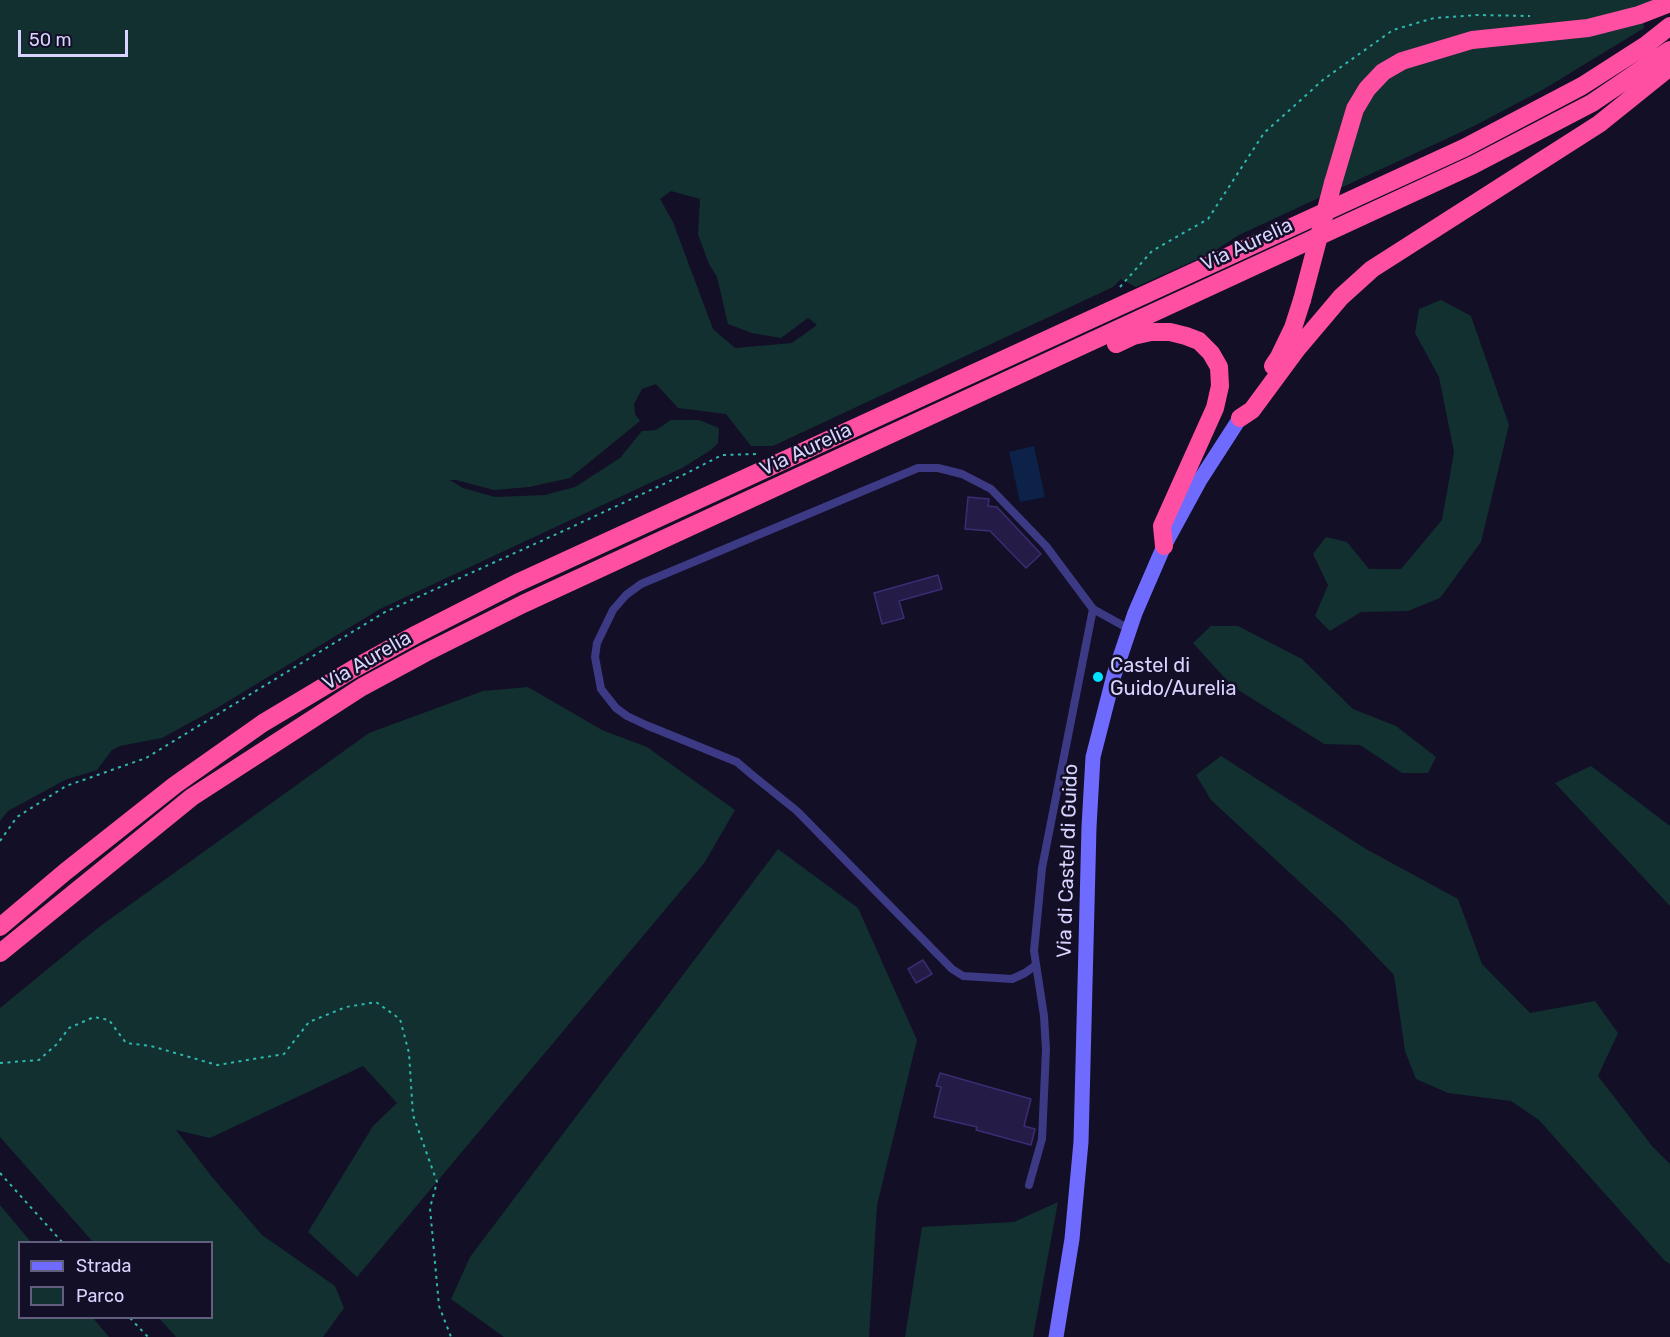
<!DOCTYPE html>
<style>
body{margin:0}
#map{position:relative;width:1670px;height:1337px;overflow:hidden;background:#130f26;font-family:Rubik,sans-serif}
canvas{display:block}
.legend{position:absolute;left:18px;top:1241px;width:195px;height:78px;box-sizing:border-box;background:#130f26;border:2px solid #625e7d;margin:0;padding:8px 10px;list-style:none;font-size:18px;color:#d9d4ff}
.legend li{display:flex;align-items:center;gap:12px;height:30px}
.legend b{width:30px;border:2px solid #625e7d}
.scale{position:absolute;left:18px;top:30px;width:110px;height:27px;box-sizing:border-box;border:3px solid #d9d4ff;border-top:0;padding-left:8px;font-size:18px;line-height:21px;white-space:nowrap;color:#d9d4ff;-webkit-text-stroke:4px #130f26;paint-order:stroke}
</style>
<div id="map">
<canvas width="1670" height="1337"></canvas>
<ul class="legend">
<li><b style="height:8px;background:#6f6bff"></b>Strada</li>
<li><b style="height:16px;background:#12302f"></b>Parco</li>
</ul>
<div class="scale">50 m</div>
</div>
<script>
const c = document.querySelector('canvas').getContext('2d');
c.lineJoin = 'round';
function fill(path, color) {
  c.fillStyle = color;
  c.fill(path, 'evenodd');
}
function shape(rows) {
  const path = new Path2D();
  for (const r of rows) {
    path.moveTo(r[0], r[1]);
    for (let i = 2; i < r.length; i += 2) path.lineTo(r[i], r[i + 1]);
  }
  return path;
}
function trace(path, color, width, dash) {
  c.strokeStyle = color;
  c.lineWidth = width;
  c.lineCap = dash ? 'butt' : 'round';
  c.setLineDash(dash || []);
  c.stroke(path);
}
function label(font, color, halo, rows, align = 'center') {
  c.font = font + ' Rubik,sans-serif';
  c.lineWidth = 5;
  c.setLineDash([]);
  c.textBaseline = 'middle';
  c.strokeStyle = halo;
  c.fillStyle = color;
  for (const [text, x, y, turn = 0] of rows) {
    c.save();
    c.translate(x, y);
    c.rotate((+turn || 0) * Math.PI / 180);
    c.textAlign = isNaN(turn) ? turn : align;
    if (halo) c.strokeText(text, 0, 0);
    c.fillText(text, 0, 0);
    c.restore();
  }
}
const green = shape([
 [0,0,1655,0,1640,7,1644,28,1544,89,1474,126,1239,235,1211,253,1136,287,1121,279,1113,287,773,446,751,446,726,414,678,408,656,384,642,389,634,404,635,414,640,421,570,478,529,487,494,490,456,480,450,480,463,488,495,497,545,495,575,487,620,458,642,431,656,430,671,420,699,420,719,428,718,443,711,450,682,468,380,609,217,708,162,738,120,746,112,750,97,770,65,780,8,811,0,821],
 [671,191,700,199,698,234,709,264,717,277,728,324,752,333,781,338,808,318,817,325,792,343,735,348,713,329,673,222,660,199],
 [1441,300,1471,316,1509,425,1481,542,1440,598,1408,611,1361,612,1330,631,1315,616,1328,585,1313,554,1326,537,1347,542,1369,569,1401,569,1442,520,1454,452,1439,377,1415,333,1419,309],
 [1211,626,1238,626,1302,659,1353,709,1396,726,1436,757,1428,773,1402,773,1360,745,1324,744,1232,686,1193,643],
 [528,687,602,730,647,747,735,810,705,862,357,1277,308,1232,373,1126,397,1103,363,1066,210,1138,176,1130,212,1177,262,1235,335,1286,344,1308,323,1337,176,1337,159,1318,212,1318,212,1242,93,1242,0,1137,0,1008,99,927,369,733,483,691],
 [1221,756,1366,849,1458,899,1482,964,1530,1013,1595,1001,1618,1033,1598,1076,1652,1146,1670,1164,1670,1264,1665,1261,1539,1120,1511,1101,1448,1093,1416,1079,1405,1051,1394,975,1343,922,1211,800,1196,775],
 [1591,766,1670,826,1670,906,1555,783],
 [778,849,858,908,917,1040,877,1205,869,1337,504,1337,451,1299,470,1257],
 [1058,1202,1033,1337,905,1337,922,1227,1014,1222],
 [0,1205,31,1242,20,1242,20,1318,93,1318,109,1337,0,1337]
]);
const water = shape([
 [1034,446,1045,497,1020,502,1009,452]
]);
const building = shape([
 [968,497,989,499,988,506,997,507,1041,554,1026,568,990,531,965,529,968,497],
 [938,575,942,589,899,601,904,618,882,624,874,593,938,575],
 [923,960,932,974,916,983,908,969,923,960],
 [940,1073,1031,1099,1024,1126,1035,1129,1031,1145,976,1130,977,1127,934,1117,941,1087,936,1086,940,1073]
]);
const path = shape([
 [1120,287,1152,251,1208,219,1264,133,1324,79,1393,30,1434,18,1477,15,1530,16],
 [0,841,17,817,66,786,146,758,385,612,561,532,685,474,722,455,758,454],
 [0,1063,39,1060,57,1044,69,1028,94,1017,109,1020,126,1043,151,1046,217,1065,284,1054,309,1022,346,1007,376,1002,400,1019,409,1053,413,1115,437,1182,430,1208,439,1306,451,1337],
 [0,1173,62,1242],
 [130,1318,148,1337]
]);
const lane = shape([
 [1036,965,1025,973,1012,979,963,976,952,969,797,811,751,774,737,762,646,725,627,716,616,708,601,689,595,657,597,643,613,610,626,595,641,584,918,468,938,468,962,474,991,489,1046,546,1093,609,1129,629],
 [1029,1185,1042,1139,1046,1050,1044,1016,1034,951,1042,868,1093,609]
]);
const secondary = shape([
 [1056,1337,1072,1239,1081,1142,1089,827,1093,757,1114,675,1135,613,1164,546,1200,480,1240,418]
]);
const highway = shape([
 [1333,183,1355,109,1367,89,1383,72,1402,61,1472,40,1588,28,1639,15,1670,3],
 [1116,344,1133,336,1151,332,1170,332,1186,336,1199,341,1211,353,1219,367,1220,386,1215,408,1162,526,1164,546],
 [1273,366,1279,357,1293,328,1302,300],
 [1240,418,1252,410,1297,349,1341,297,1372,269,1599,124,1670,67],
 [0,927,65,872,175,785,263,723,355,668,417,634,517,583,1464,148,1582,86,1646,45,1670,26],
 [0,953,192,797,362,687,425,653,523,604,1473,165,1592,103,1670,50]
]);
const highwayBridge = shape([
 [1302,300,1333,183]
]);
const markers = [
 [1098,677,6,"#00e5ff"]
];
const streetNames = [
 ["Via Aurelia",1247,245,-25],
 ["Via Aurelia",806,450,-25],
 ["Via Aurelia",367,661,-30],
 ["Via di Castel di Guido",1068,861,-88]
];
const poiNames = [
 ["Castel di",1110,666],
 ["Guido/Aurelia",1110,689]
];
fill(green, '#12302f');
fill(water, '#0c2248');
fill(building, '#241b47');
trace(building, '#3b2d73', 1.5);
trace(path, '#2fb8b0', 2, [3, 4.5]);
trace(lane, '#3d3a85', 8);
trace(secondary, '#6f6bff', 15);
trace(highway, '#ff4fa3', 18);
trace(highwayBridge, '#ff4fa3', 18);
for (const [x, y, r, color] of markers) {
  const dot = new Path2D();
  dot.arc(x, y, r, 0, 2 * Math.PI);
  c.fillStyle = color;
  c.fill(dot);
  trace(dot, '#130f26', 2);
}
label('20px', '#d9d4ff', '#130f26', streetNames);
label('20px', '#d9d4ff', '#130f26', poiNames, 'left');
</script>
